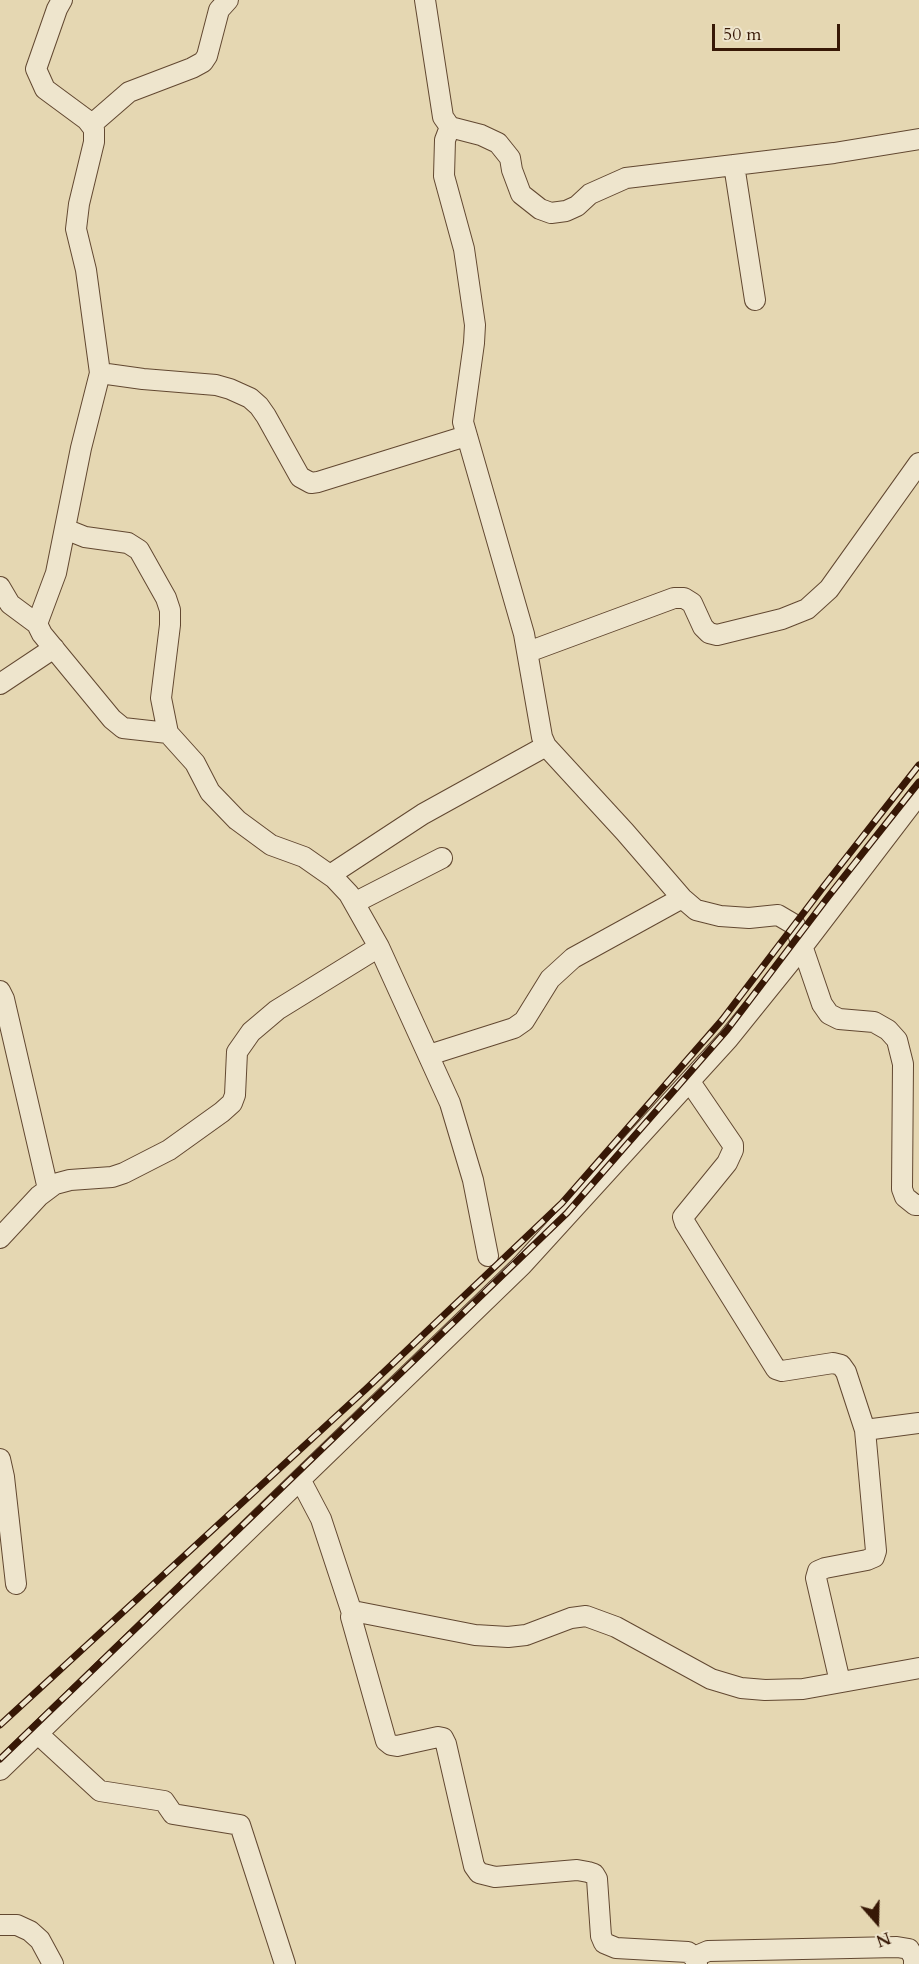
<!DOCTYPE html>
<style>
body{margin:0}
#map{position:relative;width:919px;height:1964px;overflow:hidden;background:#e5d7b2;font-family:Cardo,serif}
canvas{display:block}
.north{position:absolute;left:847px;top:1892px;width:60px;height:60px;-webkit-text-stroke:4px #eee5cd;paint-order:stroke;rotate:160deg;font-size:16px;font-weight:700;line-height:24px;text-align:center;color:#371806}
.north::after{content:'';display:block;margin:auto;width:21px;height:27px;background:#371806;clip-path:polygon(50% 0,100% 100%,50% 72%,0 100%)}
.scale{position:absolute;left:712px;top:24px;width:128px;height:27px;box-sizing:border-box;border:3px solid #371806;border-top:0;padding-left:8px;font-size:18px;line-height:21px;white-space:nowrap;color:#371806;-webkit-text-stroke:4px #eee5cd;paint-order:stroke}
</style>
<div id="map">
<canvas width="919" height="1964"></canvas>
<div class="north">N</div>
<div class="scale">50 m</div>
</div>
<script>
const c = document.querySelector('canvas').getContext('2d');
c.lineJoin = 'round';
function shape(rows) {
  const path = new Path2D();
  for (const r of rows) {
    path.moveTo(r[0], r[1]);
    for (let i = 2; i < r.length; i += 2) path.lineTo(r[i], r[i + 1]);
  }
  return path;
}
function trace(path, color, width, dash) {
  c.strokeStyle = color;
  c.lineWidth = width;
  c.lineCap = dash ? 'butt' : 'round';
  c.setLineDash(dash || []);
  c.stroke(path);
}
const minor = shape([
 [62,0,57,9,36,69,45,89,87,120,94,129,94,142,79,204,76,229,86,270,100,373,81,448,56,573,37,624,42,634,112,719,123,728,168,733,195,763,210,792,237,820,271,845,304,857,334,878,349,894,379,947,450,1103,473,1180,488,1256],
 [425,0,443,117,450,127,481,135,498,143,510,158,512,170,521,194,540,209,551,213,566,211,577,206,590,194,626,178,834,153,919,139],
 [91,125,129,92,192,68,203,62,207,56,219,10,228,0],
 [450,127,445,140,444,176,464,249,475,325,474,343,463,422,524,634,542,737,546,746,625,832,682,898,696,910,720,916,749,918,778,915,795,925,822,1004,829,1014,839,1019,874,1022,888,1030,897,1040,903,1064,902,1189,905,1197,915,1205,919,1205],
 [734,165,755,300],
 [100,373,143,379,216,385,230,389,250,398,259,406,266,416,300,477,311,483,318,482,466,436],
 [65,529,85,537,128,543,139,550,166,598,170,610,170,625,161,698,168,733],
 [0,587,10,604,37,624],
 [528,652,674,598,684,598,692,603,703,627,709,633,717,635,782,619,807,609,829,589,919,463],
 [0,684,54,648],
 [330,875,423,814,546,746],
 [354,903,442,858],
 [0,991,4,999,48,1189],
 [429,1055,514,1028,524,1021,550,979,573,958,682,898],
 [690,1082,733,1145,733,1150,727,1163,683,1217,685,1223,776,1369,782,1371,833,1363,841,1365,846,1372,865,1430,876,1551,874,1557,867,1560,825,1568,818,1571,816,1578,840,1682],
 [0,1238,39,1196,55,1184,70,1180,112,1177,124,1173,169,1150,222,1112,232,1103,235,1095,237,1052,251,1032,277,1010,379,947],
 [865,1430,919,1423],
 [0,1459,4,1477,16,1584],
 [301,1481,321,1519,352,1613],
 [38,1734,100,1791,164,1801,173,1814,240,1825,285,1964],
 [0,1770,522,1265,728,1039,803,946,919,794],
 [0,1925,17,1925,30,1931,40,1940,53,1964],
 [694,1957,708,1951,897,1947,909,1949,914,1958,914,1964],
 [697,1964,694,1957,688,1952,616,1948,604,1943,601,1936,597,1879,594,1874,588,1872,577,1870,495,1877,479,1873,474,1866,446,1744,443,1738,438,1737,397,1746,391,1745,386,1741,351,1617,352,1613,358,1612,475,1635,508,1637,526,1635,571,1618,586,1616,616,1627,711,1679,741,1688,765,1690,803,1689,919,1668]
]);
const rail = shape([
 [0,1725,366,1389,562,1203,722,1020,824,886,919,765],
 [0,1759,567,1213,727,1030,828,897,919,782]
]);
trace(minor, '#624831', 22);
trace(minor, '#eee5cd', 20);
trace(rail, '#371806', 7);
trace(rail, '#eee5cd', 4.5, [14]);
</script>
